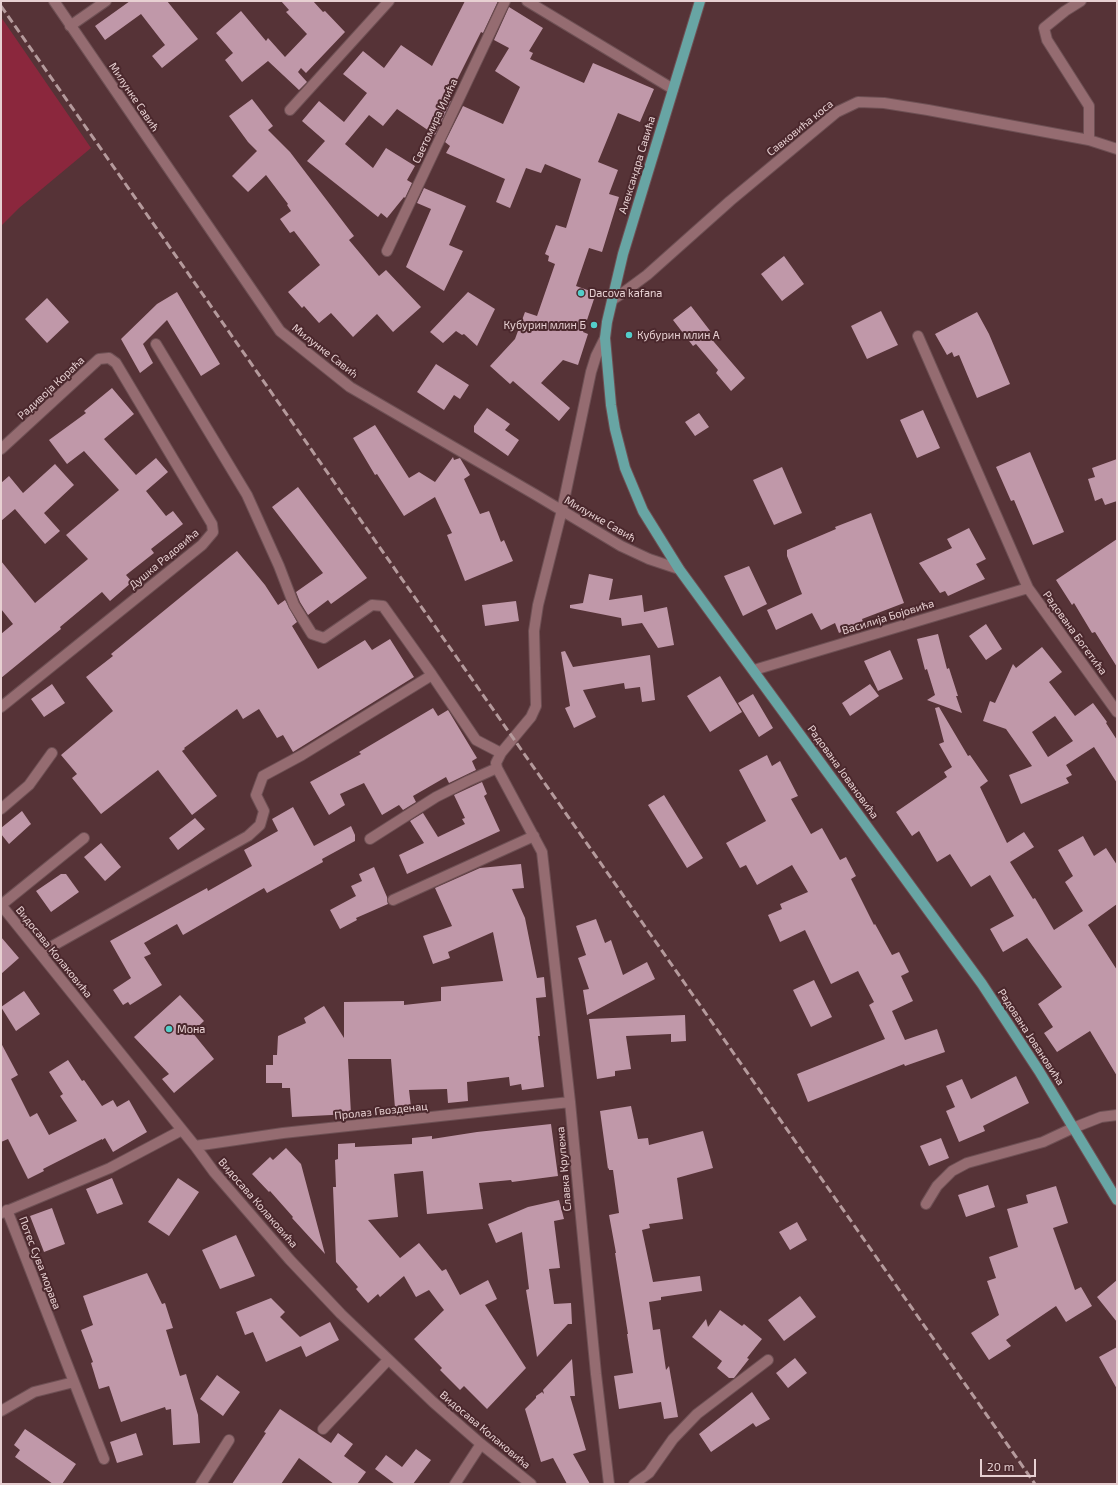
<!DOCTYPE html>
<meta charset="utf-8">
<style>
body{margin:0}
#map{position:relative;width:1118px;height:1485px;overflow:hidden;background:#563337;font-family:"Exo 2",sans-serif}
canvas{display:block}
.frame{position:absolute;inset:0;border:2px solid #e7d0d2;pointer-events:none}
.scale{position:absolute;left:980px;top:1459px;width:56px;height:18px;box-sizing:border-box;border:2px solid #e7d0d2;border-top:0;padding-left:5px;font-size:12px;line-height:14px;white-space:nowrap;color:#e7d0d2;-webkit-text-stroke:3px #4b282d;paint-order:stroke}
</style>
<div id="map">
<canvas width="1118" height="1485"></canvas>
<div class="frame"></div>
<div class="scale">20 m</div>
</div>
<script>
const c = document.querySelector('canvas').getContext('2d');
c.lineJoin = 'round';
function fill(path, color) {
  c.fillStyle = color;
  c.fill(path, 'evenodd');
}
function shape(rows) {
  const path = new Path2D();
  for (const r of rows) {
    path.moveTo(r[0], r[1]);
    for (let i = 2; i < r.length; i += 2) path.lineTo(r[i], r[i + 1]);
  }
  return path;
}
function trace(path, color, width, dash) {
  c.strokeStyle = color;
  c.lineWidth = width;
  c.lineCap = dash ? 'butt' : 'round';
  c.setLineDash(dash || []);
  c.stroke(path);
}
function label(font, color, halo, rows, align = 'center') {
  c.font = font + ' "Exo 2",sans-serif';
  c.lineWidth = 4;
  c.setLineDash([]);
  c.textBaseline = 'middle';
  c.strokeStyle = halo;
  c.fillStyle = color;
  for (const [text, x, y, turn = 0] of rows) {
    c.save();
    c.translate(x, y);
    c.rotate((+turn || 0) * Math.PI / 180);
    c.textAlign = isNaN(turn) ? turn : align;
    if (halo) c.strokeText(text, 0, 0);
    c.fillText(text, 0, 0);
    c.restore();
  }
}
const green = shape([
 [1,17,91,148,19,208,1,226]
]);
const building = shape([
 [130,1,167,1,198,39,162,68,152,56,165,45,141,14,105,40,95,26],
 [281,1,313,1,323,12,325,11,345,32,306,73,301,68,298,72,307,82,299,90,268,61,242,82,225,60,233,53,216,33,241,11,266,41,268,38,285,57,307,34,286,12,289,10],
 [465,1,498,1,483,33,481,32,456,82,457,84,447,99,451,101,435,135,397,109,383,126,369,115,345,144,373,168,386,148,415,166,407,180,412,183,405,198,404,197,387,218,381,213,378,217,307,161,325,141,302,121,319,101,344,122,367,93,343,74,363,51,384,68,401,45,432,66],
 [509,7,543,28,529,51,533,53,530,59,584,83,593,63,654,89,640,122,618,113,598,162,618,170,609,194,619,197,602,252,589,248,576,286,596,293,583,332,588,334,578,365,563,360,541,383,570,408,559,421,513,381,510,384,490,366,515,339,525,312,537,316,555,264,548,261,549,256,545,254,556,225,566,228,581,179,545,164,541,173,526,168,510,208,496,202,505,179,446,153,450,146,445,142,463,106,503,124,520,87,495,71,509,48,494,40],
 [252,99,273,126,268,130,290,152,354,236,349,240,379,276,386,270,421,307,393,332,377,314,353,337,331,313,319,323,304,306,302,308,288,292,320,265,294,231,290,233,280,219,291,211,287,205,288,204,266,175,248,192,232,176,257,151,248,142,229,116],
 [424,188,466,206,449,245,463,251,444,291,406,267,431,209,417,203],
 [784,256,804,284,782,301,761,274],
 [177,292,220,364,201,376,167,320,143,344,153,363,140,373,121,339,157,304],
 [468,292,495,309,477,346,464,334,462,335,456,331,443,343,430,332],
 [47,298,69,322,47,343,25,319],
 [691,306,711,332,708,335,745,378,731,391,716,373,718,370,696,344,693,346,673,320],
 [881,311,898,345,867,359,851,326],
 [977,312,989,334,1010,384,977,398,959,355,954,357,952,352,947,355,935,334],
 [436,364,469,385,460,399,454,395,444,410,417,392],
 [112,388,134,414,104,439,136,475,156,458,168,472,146,491,166,516,173,511,183,524,151,549,154,553,126,575,132,582,110,601,102,592,60,627,61,629,1,678,1,634,13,624,1,609,1,561,35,603,88,559,66,535,119,490,84,451,67,464,49,440,86,413,84,411],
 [487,408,510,424,505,430,519,440,508,456,474,432,474,426],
 [923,410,940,448,917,458,900,420],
 [699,413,709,427,695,436,685,422],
 [375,425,409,478,419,472,435,482,453,457,454,460,460,458,470,475,464,479,480,514,489,511,501,542,504,540,513,561,465,581,447,535,452,533,435,497,404,516,377,474,375,475,353,438],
 [1030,452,1064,532,1033,545,1014,500,1011,501,996,467],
 [1117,459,1117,501,1105,505,1102,498,1095,501,1088,479,1095,477,1092,468],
 [55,464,74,485,44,513,60,531,45,544,15,509,1,521,1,483,9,476,23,493],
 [782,467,802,513,774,525,753,480],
 [298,487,367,578,331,604,328,600,308,615,300,602,296,592,323,573,272,507],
 [871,513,904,603,862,619,863,622,839,633,835,623,821,630,812,613,776,630,767,610,802,594,787,556,787,550,836,529,835,527],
 [969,528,986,559,976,564,985,579,948,596,945,591,940,593,919,563,952,548,947,539],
 [1117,539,1117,667,1095,632,1092,633,1074,603,1072,605,1056,580],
 [237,551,265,585,278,605,285,600,297,622,292,626,318,669,365,640,372,650,390,639,414,677,293,752,283,735,277,738,259,709,243,719,237,709,184,748,185,749,182,751,217,796,192,815,158,770,101,814,72,778,77,774,61,755,113,711,86,677,113,656,111,654],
 [749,566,767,604,743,616,724,576],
 [589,574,613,579,609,600,642,595,644,612,667,607,674,645,658,648,642,623,622,626,621,618,570,608,570,605,583,603],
 [516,601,519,621,485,626,482,605],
 [986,624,1002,649,986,660,969,636],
 [938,634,947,669,949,668,958,696,956,696,962,713,927,700,935,695,927,669,925,670,917,639],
 [1042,647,1062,672,1049,682,1075,716,1093,703,1107,722,1106,723,1117,740,1117,783,1094,747,1066,765,1072,775,1066,778,1069,783,1021,804,1009,775,1032,766,1006,729,983,721,990,701,995,703,1013,664,1016,668],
 [1055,716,1073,741,1048,757,1032,732],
 [890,650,903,679,878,691,864,661],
 [565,651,573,667,650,655,655,700,642,702,640,687,625,689,624,683,583,690,596,717,574,728,565,708,570,706,561,652],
 [720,676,742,712,710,732,687,696],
 [52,684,65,703,44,717,31,699],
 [870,684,879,696,850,716,842,703],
 [753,694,773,728,759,737,738,703],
 [939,707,968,756,970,755,988,781,980,787,1007,843,1024,832,1034,847,1010,862,1033,899,1035,898,1054,930,1083,911,1065,882,1073,876,1058,850,1083,836,1094,856,1106,848,1117,865,1117,904,1088,925,1117,970,1117,1076,1090,1031,1057,1052,1044,1033,1053,1027,1038,1004,1062,987,1027,938,1003,952,990,929,1014,916,990,875,971,887,950,854,937,862,919,831,912,836,896,812,947,777,944,772,952,767,939,744,944,742,935,708],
 [433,708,438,716,448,710,477,758,472,761,476,770,449,783,446,777,413,796,416,802,403,810,399,805,382,815,364,783,340,794,345,805,329,815,310,782,361,754,359,752],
 [767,755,772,766,780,761,798,796,791,799,811,834,822,828,840,860,846,857,856,876,851,879,874,925,875,924,892,955,899,952,909,972,901,976,913,1001,892,1011,905,1040,937,1029,945,1052,905,1066,904,1064,808,1102,797,1074,885,1039,869,1005,874,1002,858,971,831,984,805,930,780,942,768,915,782,909,780,904,808,892,792,865,757,885,746,865,740,868,726,843,766,821,739,770],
 [482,782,487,794,484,796,500,831,407,874,399,855,424,843,410,821,423,813,438,837,465,824,462,819,465,818,454,795],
 [664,795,703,858,687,868,648,805],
 [293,807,314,846,351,826,355,835,355,841,322,859,323,862,267,893,264,888,183,935,177,924,144,943,151,954,144,957,162,985,130,1005,128,1002,123,1005,113,990,131,978,110,941,207,888,208,891,252,866,244,850,278,831,272,819],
 [22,811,31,824,9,844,1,834,1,828],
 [195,818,205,829,178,850,169,838],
 [101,843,121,867,105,881,84,857],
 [521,864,524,888,512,889,525,918,537,978,544,977,546,997,536,998,540,1036,538,1036,544,1087,522,1090,521,1084,510,1086,509,1077,467,1082,468,1101,448,1103,447,1089,409,1090,411,1107,395,1108,391,1059,348,1059,351,1114,292,1117,290,1088,282,1088,282,1083,266,1083,266,1065,273,1065,273,1055,277,1055,278,1036,306,1023,304,1018,324,1006,344,1038,344,1002,404,1001,404,1005,441,1001,441,987,503,981,493,932,448,952,450,958,433,964,423,936,452,926,435,888,480,868],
 [374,867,387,897,387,900,388,904,356,918,357,920,340,929,330,910,356,896,351,886,362,881,359,874],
 [61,874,66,874,79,892,51,912,36,891],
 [596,919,605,943,611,940,623,975,647,962,655,979,587,1015,583,990,589,989,578,958,586,955,576,926],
 [1,937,19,958,1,974],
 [814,980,832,1017,811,1027,793,990],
 [24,991,40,1014,16,1031,1,1007],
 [180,995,204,1021,192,1032,214,1059,174,1093,162,1079,169,1074,134,1037],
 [685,1015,686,1041,671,1042,671,1034,626,1036,631,1069,615,1071,615,1076,597,1079,589,1019],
 [1,1043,18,1075,11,1079,30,1117,37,1113,49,1135,77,1121,60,1096,63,1094,49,1072,68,1060,82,1081,84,1080,102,1106,113,1100,117,1107,129,1100,147,1132,113,1152,105,1138,102,1140,102,1139,43,1169,44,1171,28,1179,8,1139,1,1142],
 [1016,1076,1029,1103,983,1126,985,1131,959,1142,946,1111,955,1107,946,1086,962,1079,971,1099],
 [631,1106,638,1139,648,1138,649,1145,703,1131,713,1168,677,1178,683,1219,649,1224,650,1228,642,1230,653,1282,700,1276,702,1291,661,1297,661,1300,649,1302,653,1330,660,1329,666,1370,669,1366,678,1417,664,1419,661,1402,619,1409,614,1376,633,1373,627,1334,628,1334,615,1253,616,1253,609,1215,619,1213,613,1170,609,1170,609,1168,608,1169,600,1111],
 [551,1124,558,1176,512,1182,511,1180,479,1183,483,1209,427,1214,423,1171,394,1174,398,1217,368,1220,400,1258,419,1243,442,1271,446,1269,460,1295,488,1280,497,1299,485,1305,526,1368,487,1409,464,1386,460,1390,440,1370,442,1368,414,1339,444,1310,429,1290,416,1297,404,1276,380,1297,378,1294,368,1303,356,1289,358,1287,336,1262,333,1187,336,1187,335,1160,338,1159,338,1144,355,1143,355,1147,412,1144,412,1138,432,1136,432,1139,477,1132],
 [941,1138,949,1158,929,1166,920,1146],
 [286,1148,301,1164,325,1254,292,1218,293,1217,270,1191,269,1192,252,1174,270,1157,273,1160],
 [112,1178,123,1204,97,1214,86,1189],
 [178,1178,199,1192,169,1236,148,1222],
 [988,1185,995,1207,966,1217,958,1195],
 [1056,1186,1068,1223,1053,1228,1075,1290,1081,1287,1092,1306,1066,1322,1056,1306,1006,1340,1011,1346,989,1360,971,1333,999,1315,987,1281,996,1278,989,1257,1018,1247,1007,1209,1028,1203,1026,1195],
 [559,1200,564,1219,554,1221,560,1268,549,1269,554,1304,571,1303,572,1324,568,1324,537,1357,526,1290,529,1289,522,1232,496,1243,488,1224,528,1207],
 [52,1208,65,1244,44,1252,30,1216],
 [797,1222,807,1240,790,1250,779,1232],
 [236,1235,255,1276,220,1289,202,1250],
 [147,1273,162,1304,165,1303,173,1328,166,1330,180,1376,186,1374,198,1415,200,1443,173,1445,171,1409,166,1410,165,1407,121,1422,109,1386,99,1389,91,1363,93,1362,81,1330,93,1325,83,1296],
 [1117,1280,1117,1322,1097,1297],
 [800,1296,816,1317,784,1341,768,1320],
 [271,1298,285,1312,280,1317,300,1337,330,1322,339,1340,306,1357,301,1346,266,1362,253,1332,245,1335,236,1312],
 [720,1310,742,1326,744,1324,762,1339,747,1358,749,1359,734,1378,729,1378,717,1368,722,1361,692,1337,706,1319,708,1327],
 [1117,1347,1117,1389,1099,1357],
 [795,1358,807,1373,788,1388,776,1373],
 [572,1359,575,1396,570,1396,586,1450,573,1454,590,1484,567,1484,553,1458,541,1462,525,1409,536,1398,536,1396,542,1392,544,1394,543,1390],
 [217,1375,240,1392,223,1416,200,1399],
 [752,1392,770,1419,756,1427,753,1423,711,1452,699,1434],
 [280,1409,331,1443,338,1433,353,1444,344,1456,366,1472,357,1484,334,1484,299,1458,281,1484,232,1484,266,1433,264,1432],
 [25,1429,76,1464,62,1484,53,1484,15,1457,20,1450,14,1445],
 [136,1433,143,1455,117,1463,110,1442],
 [416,1449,431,1460,413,1484,395,1484,375,1469,386,1455,402,1467]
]);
const minor = shape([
 [54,1,280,331,350,387,536,495,621,546,649,559,679,569],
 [527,1,673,89],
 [1081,1,1065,11,1044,28,1047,40,1089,106,1089,140],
 [70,26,106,1],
 [290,110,389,1],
 [387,251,505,1],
 [612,300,624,292,647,275,730,201,837,112,858,102,884,103,928,110,1089,140,1117,149],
 [918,336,1028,588,1117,712],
 [605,338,596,356,591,372,562,510,538,605,534,631,536,706,531,717,501,753,496,763,497,768,542,852,570,1102,596,1374,609,1484],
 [156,344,247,495,279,566,294,605,312,634,324,638,372,605,383,606,432,675,476,740,501,753],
 [1,449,99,359,109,358,116,363,212,524,213,532,202,545,1,707],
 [754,670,1028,588],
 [1,809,29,785,52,753],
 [370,839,436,797,468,781,497,768],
 [393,900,534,836],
 [1,905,195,1146,214,1172,290,1260,341,1314,433,1402,481,1444,531,1484],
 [1,905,84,838],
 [40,953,248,836,260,825,264,811,256,795,263,776,302,755,432,675],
 [195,1146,283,1133,570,1102],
 [926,1204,937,1186,952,1171,967,1163,1043,1142,1073,1128,1101,1117,1117,1115],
 [7,1210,104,1459],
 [2,1213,110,1168,182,1130],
 [1,1411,34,1392,74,1382],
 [323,1429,388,1360],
 [201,1484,229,1440],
 [455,1484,481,1444],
 [634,1484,649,1473,673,1439,697,1414,768,1360]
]);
const major = shape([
 [700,1,623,254,607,322,605,338,611,405,615,429,625,468,643,511,679,569,982,984,1039,1071,1117,1200]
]);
const rail = shape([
 [1,6,1035,1484]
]);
const markers = [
 [581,293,4,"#53cdc9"],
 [594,325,4,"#53cdc9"],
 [629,335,4,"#53cdc9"],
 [169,1029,4,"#53cdc9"]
];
const streetNames = [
 ["Милунке Савић",134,97,56],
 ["Светомира Илића",435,121,-65],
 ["Савковића коса",800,128,-39],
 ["Александра Савића",637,165,-73],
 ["Милунке Савић",325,351,38],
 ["Радивоја Кораћа",51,388,-43],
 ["Милунке Савић",600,519,30],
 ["Душка Радовића",164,559,-40],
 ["Василија Бојовића",888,617,-17],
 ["Радована Богетића",1075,633,54],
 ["Радована Јовановића",843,772,54],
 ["Видосава Колаковића",54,952,51],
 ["Радована Јовановића",1031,1037,57],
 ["Пролаз Гвозденац",381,1111,-6],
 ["Славка Крупежа",564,1169,-95],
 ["Видосава Колаковића",258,1203,49],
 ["Потес Сува морава",40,1263,69],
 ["Видосава Колаковића",485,1430,40]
];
const poiNames = [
 ["Dacova kafana",589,293],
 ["Кубурин млин Б",586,325,"right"],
 ["Кубурин млин А",637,335],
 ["Мона",177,1029]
];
fill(green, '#8b273d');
fill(building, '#c098a9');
trace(minor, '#6e5054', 12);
trace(major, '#6e5054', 12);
trace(minor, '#956c71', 10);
trace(major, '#68a5a4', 10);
trace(rail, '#b59a9c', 3, [8, 4]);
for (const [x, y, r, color] of markers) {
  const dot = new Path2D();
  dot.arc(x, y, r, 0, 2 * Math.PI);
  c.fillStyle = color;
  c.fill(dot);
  trace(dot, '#4b282d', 1.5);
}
label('11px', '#e7d0d2', '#4b282d', streetNames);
label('11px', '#e7d0d2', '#4b282d', poiNames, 'left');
</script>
